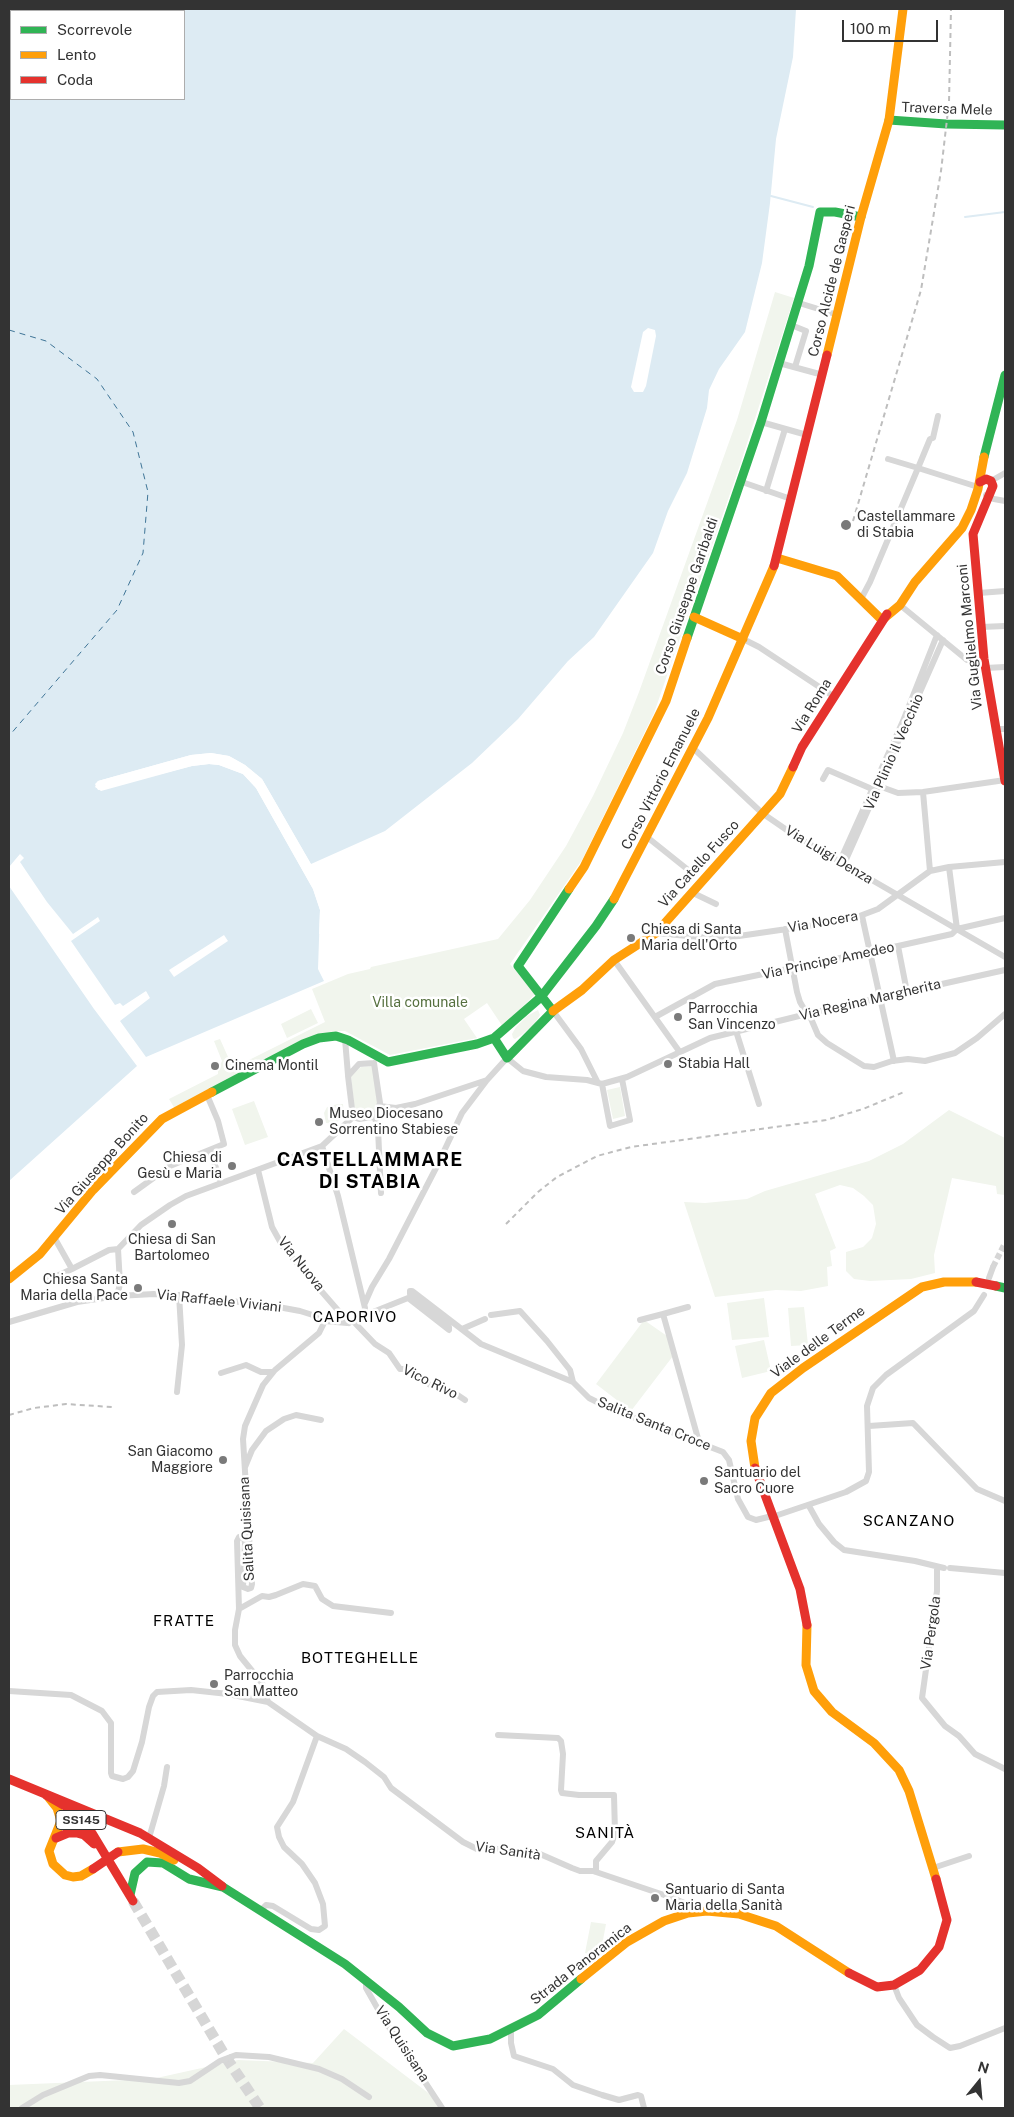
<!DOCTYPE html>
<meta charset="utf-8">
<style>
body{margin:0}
#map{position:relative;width:1014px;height:2117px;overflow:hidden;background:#fff;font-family:"Public Sans",sans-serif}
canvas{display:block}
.frame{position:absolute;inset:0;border:10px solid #333;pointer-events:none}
.legend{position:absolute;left:10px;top:10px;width:175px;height:90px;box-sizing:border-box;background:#fff;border:1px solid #adadad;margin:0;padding:6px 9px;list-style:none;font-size:15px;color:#333}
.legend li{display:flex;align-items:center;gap:10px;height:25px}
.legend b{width:25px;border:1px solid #adadad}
.north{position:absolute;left:954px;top:2057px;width:50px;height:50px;-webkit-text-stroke:4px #fff;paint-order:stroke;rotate:17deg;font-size:14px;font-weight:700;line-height:20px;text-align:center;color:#333}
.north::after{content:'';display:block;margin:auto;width:18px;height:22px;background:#333;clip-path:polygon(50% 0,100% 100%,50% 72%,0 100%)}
.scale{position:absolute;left:842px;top:20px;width:96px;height:22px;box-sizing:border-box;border:2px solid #333;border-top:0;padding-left:6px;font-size:15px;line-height:18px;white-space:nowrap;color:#333;-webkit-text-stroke:4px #fff;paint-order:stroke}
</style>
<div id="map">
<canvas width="1014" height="2117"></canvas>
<div class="frame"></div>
<ul class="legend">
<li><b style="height:6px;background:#30b455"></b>Scorrevole</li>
<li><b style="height:6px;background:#ff9f0a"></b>Lento</li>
<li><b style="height:6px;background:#e5322d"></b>Coda</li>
</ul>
<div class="north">N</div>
<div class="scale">100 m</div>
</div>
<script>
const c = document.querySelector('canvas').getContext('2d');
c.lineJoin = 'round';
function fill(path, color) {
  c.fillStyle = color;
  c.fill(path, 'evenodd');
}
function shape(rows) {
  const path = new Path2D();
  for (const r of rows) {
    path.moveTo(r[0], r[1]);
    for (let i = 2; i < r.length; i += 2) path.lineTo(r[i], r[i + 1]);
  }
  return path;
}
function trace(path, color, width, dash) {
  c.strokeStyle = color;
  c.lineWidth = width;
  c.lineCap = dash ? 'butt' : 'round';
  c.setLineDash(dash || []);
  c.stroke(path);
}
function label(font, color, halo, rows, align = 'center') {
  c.font = font + ' "Public Sans",sans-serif';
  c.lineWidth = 5;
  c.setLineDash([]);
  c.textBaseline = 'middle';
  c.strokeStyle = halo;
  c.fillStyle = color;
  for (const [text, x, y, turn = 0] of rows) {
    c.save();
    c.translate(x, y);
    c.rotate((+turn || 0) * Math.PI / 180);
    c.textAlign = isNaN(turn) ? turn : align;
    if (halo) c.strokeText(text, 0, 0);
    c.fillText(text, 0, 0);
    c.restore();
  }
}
const green = shape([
 [775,292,794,298,740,465,654,713,582,860,510,964,535,994,503,1027,487,1003,464,1019,477,1038,390,1055,345,1031,335,1031,321,1035,175,1109,169,1099,218,1074,218,1069,222,1061,214,1041,220,1039,233,1068,325,1022,312,989,348,974,370,969,371,967,498,939,530,900,566,846,593,796,623,733,639,692,737,420],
 [311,1009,318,1023,287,1038,281,1024],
 [538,1010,540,1015,535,1023,523,1034,515,1039,513,1038,512,1034,516,1027,527,1016],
 [374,1066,378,1103,375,1112,362,1116,355,1112,351,1076,361,1067],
 [620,1087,625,1116,613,1119,607,1090],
 [254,1101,268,1137,245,1145,232,1109],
 [338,1104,343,1104,344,1115,335,1124,326,1123,324,1113,327,1107],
 [949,1110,1005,1138,1005,1195,997,1194,996,1186,952,1178,934,1255,935,1273,911,1279,870,1281,854,1279,846,1271,846,1252,863,1247,872,1238,876,1224,873,1205,864,1196,853,1188,840,1185,815,1194,836,1248,830,1251,832,1266,827,1267,828,1286,801,1291,776,1290,715,1297,684,1202,705,1203,747,1199,765,1191,869,1161,903,1144],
 [764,1298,769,1337,732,1340,727,1303],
 [804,1307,808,1345,791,1346,788,1308],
 [644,1320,667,1336,673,1356,631,1411,596,1384],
 [764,1340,771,1371,742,1378,735,1346],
 [591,1922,606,1924,600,1956,585,1953],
 [344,2029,431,2095,438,2108,9,2108,9,2085,152,2079,238,2060,313,2063]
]);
const water = shape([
 [9,9,796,9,793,57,776,139,770,203,762,263,745,332,719,369,709,390,707,408,687,473,668,511,653,553,594,637,568,661,518,719,472,763,385,831,311,864,262,779,245,765,229,756,211,753,191,755,98,781,95,784,98,790,192,766,209,764,219,765,243,774,256,788,313,889,320,910,318,969,324,981,146,1057,120,1021,150,998,146,991,123,1006,120,1003,115,1005,71,941,100,921,98,917,73,934,47,902,20,862,24,858,20,854,9,867],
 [11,11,184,11,184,99,11,99],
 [9,886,94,1009,137,1066,9,1181]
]);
const pier = shape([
 [648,328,655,330,656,336,646,386,643,392,634,392,631,387,643,332],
 [211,753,229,756,245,765,262,779,312,866,309,865,260,780,244,767,228,759,211,756,192,757,99,783,97,786,100,788,192,763,209,762,219,763,244,772,258,787,316,888,323,910,322,934,319,934,320,910,313,889,256,788,243,774,219,765,209,764,192,766,101,791,95,787,98,781,191,755],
 [224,935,228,941,174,977,169,970]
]);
const stream = shape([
 [771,196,813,207],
 [965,217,1005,212]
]);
const ferry = shape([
 [9,330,46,341,97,379,133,432,148,492,143,553,117,610,9,736]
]);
const streetTunnel = shape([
 [993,1267,1005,1243]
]);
const highwayTunnel = shape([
 [133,1901,225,2056,260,2108]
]);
const street = shape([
 [799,303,838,315],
 [791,325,806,331,795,367],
 [779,363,823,375],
 [761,422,807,435],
 [888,459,918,468,930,439,933,438,938,416],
 [991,481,1005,473],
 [742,482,791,499],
 [766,491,785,429],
 [986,495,994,499,1005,501],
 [979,593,1005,591],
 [861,599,870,582,918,468,978,487],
 [900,605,967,660,984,661],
 [981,627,1005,626],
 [743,639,759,647,833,696],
 [985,668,1005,667],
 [995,729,1005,729],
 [693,748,762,813,794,835,1005,957],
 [893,753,943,640],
 [823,779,828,770,872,789],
 [876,785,898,793,923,792,1005,780],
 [923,792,930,871],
 [647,837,692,873],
 [840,861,903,721,937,635],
 [844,864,884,774],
 [949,867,957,929],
 [691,892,716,904],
 [862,916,894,1061],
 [785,929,797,992,800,1002,807,1014],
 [656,933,709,938,739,936,849,920,878,909,930,871,949,867,1005,862],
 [898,946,907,992],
 [614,960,679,1051],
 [553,1011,581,1049,597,1081],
 [809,1014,818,1035,827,1043,864,1066,874,1067,892,1061,908,1059,925,1061,955,1053,977,1038,1005,1014],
 [655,1017,715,984,898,946,952,934,957,929,1005,918],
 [736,1031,759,1104],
 [345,1039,348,1075],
 [374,1063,380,1103,377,1112,372,1117,359,1119,353,1117,348,1076,359,1064,374,1063],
 [602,1084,610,1126,630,1120,622,1079],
 [379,1106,396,1108,415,1104,487,1080],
 [374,1115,378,1129,381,1193],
 [210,1150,221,1183],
 [258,1170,272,1227,283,1247,349,1323],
 [134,1192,170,1166,224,1144,218,1121,207,1095],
 [54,1237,72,1269,109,1250,118,1249],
 [118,1249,141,1225,170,1205,186,1196,322,1146,353,1117],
 [989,1278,993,1267],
 [46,1281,72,1269],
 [117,1296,120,1284,118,1249],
 [365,1303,372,1287,389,1259,436,1168,462,1113,487,1080,507,1058,523,1071,546,1077,587,1080,602,1084,627,1077,710,1038,807,1014,1005,970],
 [688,1307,663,1314,699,1442],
 [491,1315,520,1311,547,1341,570,1370,573,1382],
 [363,1316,408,1298,449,1330,449,1327,410,1294,410,1291,412,1291,481,1344,573,1382,589,1398,607,1407,723,1452,729,1460,738,1499,748,1517,756,1520,772,1516],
 [640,1320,663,1314],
 [353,1321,375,1344,389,1353,400,1369,411,1369,430,1385,456,1394,465,1400],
 [9,1322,77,1302,117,1296,154,1294,262,1304,300,1311,319,1317,325,1321,347,1323,353,1321,363,1316,365,1308,338,1196,322,1146],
 [462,1329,485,1319],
 [221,1373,246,1365,261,1372,273,1372],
 [177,1392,182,1345,179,1295],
 [869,1426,913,1423,977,1489,1005,1501],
 [245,1467,252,1450,266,1431,284,1419,296,1415,321,1420],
 [809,1506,819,1524,834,1542,844,1550,915,1561,944,1568],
 [772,1517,846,1492,866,1481,869,1472,867,1406,873,1388,886,1375,974,1311,984,1295],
 [937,1567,937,1591,922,1698,945,1726,959,1736,975,1754,1005,1769],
 [950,1568,1005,1573],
 [239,1609,262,1596,269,1597,276,1595,303,1584,315,1586,322,1599,333,1606,391,1613],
 [9,1691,71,1695,102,1711,111,1723,111,1773,112,1776,123,1779,128,1777,133,1771,142,1742,149,1707,153,1696,157,1692,191,1690,228,1694,268,1702],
 [498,1735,558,1738,561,1741,563,1754,561,1790,562,1793,579,1795,614,1795,615,1833,612,1842,596,1861,596,1872],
 [317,1736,346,1749,365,1762,384,1777,391,1788,463,1842,477,1849,498,1849,540,1854,572,1868,580,1871,593,1871,670,1897,687,1904,695,1912],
 [149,1838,164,1786,167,1767],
 [933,1868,969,1856],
 [260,1911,266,1905,273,1906,311,1929,319,1930,325,1926,323,1904,315,1883,302,1864,284,1847,279,1837,277,1827,293,1802,317,1736,268,1702,262,1683,240,1656,235,1645,235,1630,239,1609,237,1541,239,1537,244,1538,245,1543,243,1587,248,1589,251,1588,252,1584,243,1439,245,1426,263,1385,275,1370,319,1333,325,1321],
 [366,1979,366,1988,383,2018,442,2108],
 [894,1985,899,1998,917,2025,933,2037,950,2048,960,2046,1005,2028],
 [511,2028,511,2043,514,2056,553,2069,573,2085,602,2095,619,2100,638,2095,641,2096,644,2108],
 [22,2108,43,2095,89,2076,100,2075,179,2083,190,2081,220,2061,236,2055,269,2057,319,2069,342,2079,369,2097]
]);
const fast = shape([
 [889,120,946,124,1005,125],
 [984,457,1005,375],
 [687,638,761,422,809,266,820,212,835,212,861,217],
 [494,1038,507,1058,553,1011,518,966,569,889],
 [212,1092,303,1044,319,1038,336,1036,348,1040,388,1062,477,1044,494,1038,541,997,596,926,614,899],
 [996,1286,1005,1288],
 [223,1887,345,1964,399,2007,427,2033,453,2046,490,2039,538,2015,581,1979],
 [130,1895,135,1873,147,1862,163,1863,189,1879,223,1887]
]);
const slow = shape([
 [827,355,861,217,889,120,903,9],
 [777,558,837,576,882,620,900,605,915,582,962,528,971,510,978,489,984,457],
 [694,617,743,639],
 [569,889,584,867,666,701,687,638],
 [614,899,708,718,774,566],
 [553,1011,582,990,614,960,656,933,780,794,793,767],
 [9,1279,40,1254,93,1190,162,1119,212,1092],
 [755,1468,751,1441,755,1418,771,1393,803,1368,922,1287,944,1282,976,1282],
 [807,1625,806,1665,814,1691,832,1712,874,1743,899,1770,909,1791,936,1879],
 [49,1798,57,1808,61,1821,49,1851,53,1864,65,1875,73,1877,81,1876,93,1869],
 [118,1852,143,1849,160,1853,174,1860],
 [581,1979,627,1942,664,1921,688,1913,707,1911,739,1914,776,1926,849,1973]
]);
const jam = shape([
 [980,482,986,479,991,481,993,486,973,534,984,659,1005,781],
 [774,566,827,355],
 [793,767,802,747,887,614],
 [755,1468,800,1589,807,1625],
 [9,1779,140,1833,198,1868,222,1886],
 [46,1795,67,1807,92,1833,133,1901],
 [56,1838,68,1833,77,1833,84,1835,94,1844],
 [849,1973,877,1987,894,1985,920,1970,939,1947,947,1920,936,1879]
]);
const rail = shape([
 [853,521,921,290,941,171,949,102,951,9],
 [506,1224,538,1192,557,1177,597,1156,631,1147,826,1120,863,1109,904,1092],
 [9,1415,34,1408,66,1404,112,1407]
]);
const jamBridge = shape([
 [976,1282,996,1286],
 [93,1869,118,1852]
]);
const markers = [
 [846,525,6,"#7a7a7a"],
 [631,938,5,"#7a7a7a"],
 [678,1017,5,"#7a7a7a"],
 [668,1064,5,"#7a7a7a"],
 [215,1066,5,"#7a7a7a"],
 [319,1122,5,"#7a7a7a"],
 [232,1166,5,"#7a7a7a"],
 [172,1224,5,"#7a7a7a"],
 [138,1288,5,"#7a7a7a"],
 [223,1460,5,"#7a7a7a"],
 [704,1481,5,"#7a7a7a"],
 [214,1684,5,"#7a7a7a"],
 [655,1898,5,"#7a7a7a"]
];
const shields = [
 [81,1820,50]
];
const shieldNames = [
 ["SS145",81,1820]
];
const streetNames = [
 ["Traversa Mele",947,109,2],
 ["Corso Alcide de Gasperi",832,281,-76],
 ["Corso Giuseppe Garibaldi",687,596,-71],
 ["Via Guglielmo Marconi",970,637,-96],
 ["Via Roma",812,706,-58],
 ["Via Plinio il Vecchio",894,752,-66],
 ["Corso Vittorio Emanuele",661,779,-63],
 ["Via Luigi Denza",829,855,31],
 ["Via Catello Fusco",699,864,-48],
 ["Via Nocera",823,922,-10],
 ["Via Principe Amedeo",828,961,-12],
 ["Via Regina Margherita",870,1000,-13],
 ["Via Giuseppe Bonito",102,1164,-48],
 ["Via Nuova",301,1264,51],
 ["Via Raffaele Viviani",219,1301,6],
 ["Viale delle Terme",818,1342,-36],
 ["Vico Rivo",430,1382,26],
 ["Salita Santa Croce",654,1424,22],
 ["Salita Quisisana",247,1529,-93],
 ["Via Pergola",931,1633,-82],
 ["Via Sanità",508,1851,8],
 ["Strada Panoramica",581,1964,-38],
 ["Via Quisisana",402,2044,57]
];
const poiNames = [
 ["Castellammare",857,517],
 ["di Stabia",857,533],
 ["Chiesa di Santa",641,930],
 ["Maria dell'Orto",641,946],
 ["Parrocchia",688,1009],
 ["San Vincenzo",688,1025],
 ["Stabia Hall",678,1064],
 ["Cinema Montil",225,1066],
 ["Museo Diocesano",329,1114],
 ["Sorrentino Stabiese",329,1130],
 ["Chiesa di",222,1158,"right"],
 ["Gesù e Maria",222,1174,"right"],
 ["Chiesa di San",172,1240,"center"],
 ["Bartolomeo",172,1256,"center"],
 ["Chiesa Santa",128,1280,"right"],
 ["Maria della Pace",128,1296,"right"],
 ["San Giacomo",213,1452,"right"],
 ["Maggiore",213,1468,"right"],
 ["Santuario del",714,1473],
 ["Sacro Cuore",714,1489],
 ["Parrocchia",224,1676],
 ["San Matteo",224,1692],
 ["Santuario di Santa",665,1890],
 ["Maria della Sanità",665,1906]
];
const parkNames = [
 ["Villa comunale",420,1003]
];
const neighbourhoodNames = [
 ["CAPORIVO",355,1317],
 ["SCANZANO",909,1521],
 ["FRATTE",184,1621],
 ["BOTTEGHELLE",360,1658],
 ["SANITÀ",605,1833]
];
const districtNames = [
 ["CASTELLAMMARE",370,1160],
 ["DI STABIA",370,1182]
];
fill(green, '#f1f5ed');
fill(water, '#ddebf3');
fill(pier, '#fff');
trace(stream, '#ddebf3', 2);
trace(ferry, '#3f7597', 1, [6, 5]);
trace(streetTunnel, '#d6d6d6', 6, [6, 3]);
trace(highwayTunnel, '#d6d6d6', 11, [11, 5.5]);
trace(street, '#d7d7d7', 6);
trace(fast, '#30b455', 9);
trace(slow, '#ff9f0a', 9);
trace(jam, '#e5322d', 9);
trace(rail, '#bebebe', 2, [5, 4]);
trace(jamBridge, '#e5322d', 9);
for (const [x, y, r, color] of markers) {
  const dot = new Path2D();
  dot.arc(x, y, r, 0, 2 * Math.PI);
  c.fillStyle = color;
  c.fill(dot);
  trace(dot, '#fff', 2);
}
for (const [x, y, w] of shields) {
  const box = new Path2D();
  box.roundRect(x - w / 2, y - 9.5, w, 19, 4);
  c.fillStyle = '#fff';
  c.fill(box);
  trace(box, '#333', 1);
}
label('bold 12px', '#333', null, shieldNames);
label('14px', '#333', '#fff', streetNames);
label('14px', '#333', '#fff', poiNames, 'left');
label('14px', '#56703f', '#fff', parkNames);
c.letterSpacing = '1px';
label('15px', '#000', '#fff', neighbourhoodNames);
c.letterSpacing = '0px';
c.letterSpacing = '1px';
label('bold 19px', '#000', '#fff', districtNames);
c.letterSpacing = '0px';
</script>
